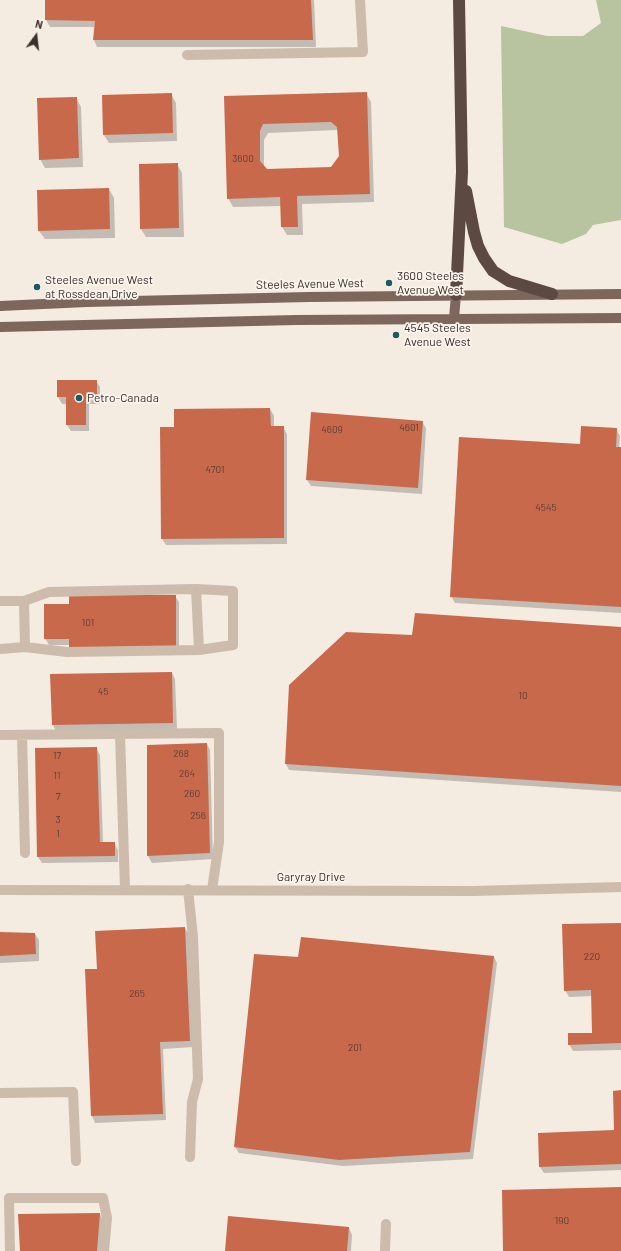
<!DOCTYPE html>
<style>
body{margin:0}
#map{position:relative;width:621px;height:1251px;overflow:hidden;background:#f4ebe1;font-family:Barlow,sans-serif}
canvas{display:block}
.north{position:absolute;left:16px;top:16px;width:40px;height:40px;-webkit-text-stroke:3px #fbf5ee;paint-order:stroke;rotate:15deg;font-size:11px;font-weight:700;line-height:16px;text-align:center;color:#3b302b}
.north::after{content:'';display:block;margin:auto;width:14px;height:18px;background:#3b302b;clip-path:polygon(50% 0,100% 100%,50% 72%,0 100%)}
</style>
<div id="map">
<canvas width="621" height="1251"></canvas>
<div class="north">N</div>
</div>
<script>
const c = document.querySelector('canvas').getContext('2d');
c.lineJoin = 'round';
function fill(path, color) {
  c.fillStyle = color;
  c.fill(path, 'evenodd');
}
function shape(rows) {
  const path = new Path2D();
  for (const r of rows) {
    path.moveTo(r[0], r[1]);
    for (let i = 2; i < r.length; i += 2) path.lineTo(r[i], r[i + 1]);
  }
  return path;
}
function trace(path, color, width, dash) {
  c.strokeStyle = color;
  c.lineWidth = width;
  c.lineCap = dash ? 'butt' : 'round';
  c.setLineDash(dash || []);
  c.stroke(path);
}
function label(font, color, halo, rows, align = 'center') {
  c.font = font + ' Barlow,sans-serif';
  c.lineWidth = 3.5;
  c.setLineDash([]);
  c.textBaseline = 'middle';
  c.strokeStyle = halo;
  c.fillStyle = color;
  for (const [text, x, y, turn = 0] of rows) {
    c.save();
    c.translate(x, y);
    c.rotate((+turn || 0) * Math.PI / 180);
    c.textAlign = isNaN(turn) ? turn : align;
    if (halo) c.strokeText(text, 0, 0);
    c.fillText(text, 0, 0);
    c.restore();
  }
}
const green = shape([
 [596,0,621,0,621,220,593,225,586,234,562,244,504,227,501,26,547,36,583,36,601,23]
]);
const shadow = shape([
 [46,0,314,0,316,47,97,47,94,40,95,27,50,27,46,20],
 [366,93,371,102,374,202,302,204,303,235,287,235,282,227,281,206,233,207,228,198,225,97],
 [337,130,339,132,340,156,331,168,267,170,264,167,264,140,268,133],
 [171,94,176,103,177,141,109,143,104,135],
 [76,98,81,107,83,167,45,168,40,159],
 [177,164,182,173,184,237,146,237,141,229],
 [109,189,114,198,115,238,45,239,39,231],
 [58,381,96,381,100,387,100,404,89,404,89,431,71,431,67,425,67,404,62,404,58,397],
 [270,409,274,416,274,427,283,427,287,434,287,544,166,545,162,539,175,428],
 [422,422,426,428,422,494,311,486,307,480],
 [616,429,620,436,619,448,621,448,621,613,455,603,451,596,580,446],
 [175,596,179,602,179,654,70,645,49,645,45,638,70,605],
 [621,628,621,792,289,770,286,764,413,636],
 [172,673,175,679,177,729,56,731,53,725],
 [207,744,210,750,213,859,152,863,148,856,148,746],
 [96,748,100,755,103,843,114,843,118,850,118,862,42,863,38,857],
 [621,924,621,1050,573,1051,569,1044,593,1034,593,996,569,997,565,990],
 [185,928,189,935,193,1047,163,1049,166,1120,95,1123,92,1116,86,970,98,970],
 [0,933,35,934,39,940,39,961,0,963],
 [494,957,497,963,473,1159,343,1166,239,1153,235,1147,299,958],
 [621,1091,621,1170,544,1173,540,1167,615,1131],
 [100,1214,103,1220,101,1251,21,1251],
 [349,1228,352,1235,351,1251,226,1251]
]);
const building = shape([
 [45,0,311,0,313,40,93,40,95,21,45,20],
 [367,92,370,194,297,196,298,227,281,227,280,197,227,199,224,96],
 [331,122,337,127,339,156,331,167,267,169,260,161,260,131,263,124],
 [172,93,173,133,103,135,102,95],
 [77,97,79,158,39,160,37,98],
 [178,163,179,228,140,229,139,164],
 [109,188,110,229,38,231,37,190],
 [57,380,97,380,97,398,86,398,86,425,66,425,66,397,57,397],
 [270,408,271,426,284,426,284,538,161,539,160,427,174,427,174,409],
 [311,412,423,421,418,488,306,480],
 [581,426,617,428,616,447,621,447,621,607,450,597,459,437,580,444],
 [69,595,176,595,176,648,69,648,69,639,44,639,44,604,69,604],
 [415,613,621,627,621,786,285,764,289,685,346,632,412,635],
 [172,672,173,723,52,725,50,674],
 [207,743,210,853,147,856,147,745],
 [97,747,100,842,115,842,115,856,37,857,35,748],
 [621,923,621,1043,568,1045,568,1033,592,1033,591,990,564,991,562,924],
 [185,927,190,1041,160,1042,163,1114,91,1116,85,969,97,969,95,931],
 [0,932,35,933,36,954,0,956],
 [301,937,494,956,470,1152,339,1160,234,1147,254,954,298,957],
 [621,1090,621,1164,539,1167,538,1133,614,1130,613,1091],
 [621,1187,621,1251,503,1251,502,1190],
 [100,1213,97,1251,20,1251,18,1214],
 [228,1216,349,1227,347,1251,225,1251]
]);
const minor = shape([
 [187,55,363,52,360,0],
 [196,589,233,591,233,645,199,650],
 [0,601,24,601,25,647,0,649],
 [24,601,49,592,196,589,199,650,67,652,25,647],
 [120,734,125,889],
 [0,735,219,733,219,842,212,890],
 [22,735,25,853],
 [188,889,193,937,198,1079,192,1102,190,1157],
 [0,890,473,891,621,887],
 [0,1093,73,1092,76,1161],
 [10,1251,9,1198,103,1198,107,1218,104,1251],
 [385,1251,386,1224]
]);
const major = shape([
 [0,306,87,302,309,297,621,294],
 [454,318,456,295],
 [0,327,296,320,621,318]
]);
const highway = shape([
 [466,191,474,232,478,246,484,258,493,271,509,281,552,294],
 [456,295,462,172,459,0]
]);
const markers = [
 [389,283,4,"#1f5a5e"],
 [37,287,4,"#1f5a5e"],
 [396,335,4,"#1f5a5e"],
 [79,398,4,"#1f5a5e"]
];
const numberNames = [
 ["3600",243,159],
 ["4601",409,428],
 ["4609",332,430],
 ["4701",215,470],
 ["4545",546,508],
 ["101",88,623],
 ["45",103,692],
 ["10",523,696],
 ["268",181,754],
 ["17",57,756],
 ["264",187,774],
 ["11",57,776],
 ["260",192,794],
 ["7",58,797],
 ["256",198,816],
 ["3",58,820],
 ["1",58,834],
 ["220",592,957],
 ["265",137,994],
 ["201",355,1048],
 ["190",562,1221]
];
const poiNames = [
 ["3600 Steeles",397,276],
 ["Avenue West",397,290],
 ["Steeles Avenue West",45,280],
 ["at Rossdean Drive",45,294],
 ["4545 Steeles",404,328],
 ["Avenue West",404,342],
 ["Petro-Canada",87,398]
];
const streetNames = [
 ["Steeles Avenue West",310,284,-1],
 ["Garyray Drive",311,877]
];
fill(green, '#b8c4a0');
fill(shadow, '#0003');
fill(building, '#c8694b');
trace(minor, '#cdbbac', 10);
trace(major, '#7d675c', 10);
trace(highway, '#5c4a42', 12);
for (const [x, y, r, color] of markers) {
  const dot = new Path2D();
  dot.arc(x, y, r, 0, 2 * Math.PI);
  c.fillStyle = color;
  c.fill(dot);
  trace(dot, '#fbf5ee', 1.5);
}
label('10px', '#5e3e33', null, numberNames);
label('12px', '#3b302b', '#fbf5ee', poiNames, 'left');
label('12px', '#3b302b', '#fbf5ee', streetNames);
</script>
